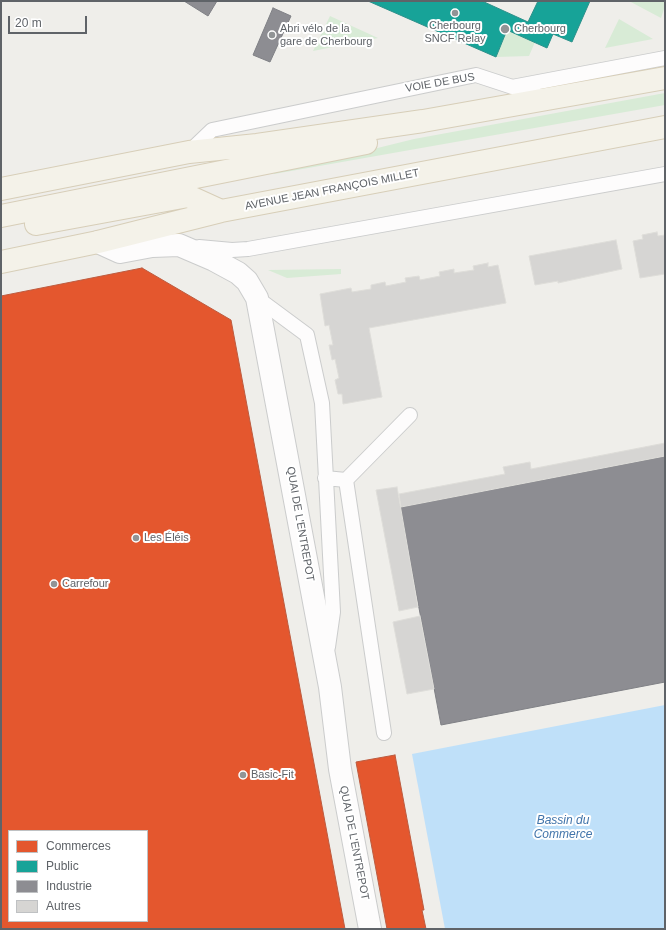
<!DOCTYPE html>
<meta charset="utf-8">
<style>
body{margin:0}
#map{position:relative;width:666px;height:930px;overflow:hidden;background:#efeeea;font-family:Helvetica,sans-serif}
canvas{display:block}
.frame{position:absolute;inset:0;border:2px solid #5f6368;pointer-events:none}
.legend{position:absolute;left:8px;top:830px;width:140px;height:92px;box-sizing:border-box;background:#fff;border:1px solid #bfc1c3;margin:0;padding:5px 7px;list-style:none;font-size:12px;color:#5f6368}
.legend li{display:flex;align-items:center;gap:8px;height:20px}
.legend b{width:20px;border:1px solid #bfc1c3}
.scale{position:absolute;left:8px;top:16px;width:79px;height:18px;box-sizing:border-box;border:2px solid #5f6368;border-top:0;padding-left:5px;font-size:12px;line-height:14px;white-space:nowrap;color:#5f6368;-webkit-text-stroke:3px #fff;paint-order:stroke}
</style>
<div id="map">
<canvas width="666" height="930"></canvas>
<div class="frame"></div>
<ul class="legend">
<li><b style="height:11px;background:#e4572e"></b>Commerces</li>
<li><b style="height:11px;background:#17a398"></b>Public</li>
<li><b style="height:11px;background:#8d8d92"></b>Industrie</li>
<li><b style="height:11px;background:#d6d5d3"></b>Autres</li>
</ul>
<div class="scale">20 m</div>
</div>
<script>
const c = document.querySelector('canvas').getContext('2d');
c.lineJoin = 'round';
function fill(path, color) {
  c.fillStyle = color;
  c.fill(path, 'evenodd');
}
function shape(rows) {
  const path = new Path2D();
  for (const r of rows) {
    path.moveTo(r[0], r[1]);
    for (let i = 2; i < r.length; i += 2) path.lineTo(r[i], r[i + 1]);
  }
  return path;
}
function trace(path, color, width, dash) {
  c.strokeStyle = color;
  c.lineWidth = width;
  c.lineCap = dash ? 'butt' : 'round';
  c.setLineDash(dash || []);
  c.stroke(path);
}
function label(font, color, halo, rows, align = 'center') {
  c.font = font + ' Helvetica,sans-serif';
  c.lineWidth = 4;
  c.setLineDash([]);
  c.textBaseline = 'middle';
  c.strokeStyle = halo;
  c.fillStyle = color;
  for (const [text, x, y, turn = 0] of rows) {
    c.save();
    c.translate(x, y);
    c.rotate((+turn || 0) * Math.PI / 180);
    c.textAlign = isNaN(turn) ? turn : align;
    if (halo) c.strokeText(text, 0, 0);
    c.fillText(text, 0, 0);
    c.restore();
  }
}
const green = shape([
 [629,1,665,1,665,6,661,18],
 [330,16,378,38,313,51],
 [619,19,653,39,605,48],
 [507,30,535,42,529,56,496,57],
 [665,93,665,105,274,174,273,169,341,157,414,139],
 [341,269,341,274,287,278,268,270]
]);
const water = shape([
 [665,705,665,929,445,929,412,754]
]);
const shops = shape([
 [142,268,231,320,345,929,1,929,1,296,142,268],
 [9,831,147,831,147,921,9,921,9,831],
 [395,755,424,910,422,910,426,929,387,929,356,762,395,755]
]);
const public = shape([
 [368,1,482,1,528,22,538,1,590,1,572,42,553,34,547,48,507,30,496,57,368,1]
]);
const industry = shape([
 [184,1,217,1,208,16,184,1],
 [273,8,291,16,270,62,253,55,273,8],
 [665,456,665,682,441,725,400,507,665,456]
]);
const building = shape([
 [657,232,658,236,665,235,665,274,640,278,633,241,643,239,642,235,657,232],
 [616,240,622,269,558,283,558,281,535,285,529,256,616,240],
 [488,263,488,267,498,265,506,303,369,328,382,397,343,404,342,394,338,394,335,380,339,378,335,359,332,360,329,345,333,345,329,325,325,326,320,294,351,288,352,292,371,289,371,285,385,282,386,286,406,282,405,278,419,276,420,280,440,276,439,272,454,269,454,273,474,270,473,266,488,263],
 [665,443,665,456,401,507,399,494,505,474,503,467,530,462,531,469,665,443],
 [397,487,418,607,399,611,376,490,397,487],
 [420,616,434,689,407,694,393,622,420,616]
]);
const service = shape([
 [512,87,665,58],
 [189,152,212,130,476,75,543,97],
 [199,247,232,250,248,249,665,174],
 [257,298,307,335,322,403,333,612,328,647],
 [325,478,346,480,410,415],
 [346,480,384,733]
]);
const tertiary = shape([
 [98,242,120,252,152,246,179,245,214,260,238,273,247,281,257,298,330,687,340,769,370,929]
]);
const primary = shape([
 [1,189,189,152,257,145,423,121,665,78],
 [1,216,366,143],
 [36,224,188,196,221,211],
 [1,262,98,242,221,211,665,127]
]);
const markers = [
 [455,13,4,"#919496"],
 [505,29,5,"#919496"],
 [272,35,4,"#919496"],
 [136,538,4,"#919496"],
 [54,584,4,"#919496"],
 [243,775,4,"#919496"]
];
const poiNames = [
 ["Cherbourg",455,26,"center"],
 ["SNCF Relay",455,39,"center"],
 ["Abri vélo de la",280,29],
 ["gare de Cherbourg",280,42],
 ["Cherbourg",514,29],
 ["Les Éléis",144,538],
 ["Carrefour",62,584],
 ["Basic-Fit",251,775]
];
const streetNames = [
 ["VOIE DE BUS",440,83,-10],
 ["AVENUE JEAN FRANÇOIS MILLET",332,190,-11],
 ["QUAI DE L'ENTREPOT",300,524,80],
 ["QUAI DE L'ENTREPOT",354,843,79]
];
const waterNames = [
 ["Bassin du",563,821],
 ["Commerce",563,835]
];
fill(green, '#d8ebd6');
fill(water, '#bfe0f9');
fill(shops, '#e4572e');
trace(shops, '#bc5b3f', 1);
fill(public, '#17a398');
trace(public, '#2d908a', 1);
fill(industry, '#8d8d92');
trace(industry, '#7f8085', 1);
fill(building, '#d6d5d3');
trace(building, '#deddd9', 1);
trace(service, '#cbcccc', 16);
trace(tertiary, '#cbcccc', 24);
trace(primary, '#d7ceb8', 24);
trace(service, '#fdfcfc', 14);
trace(tertiary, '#fdfcfc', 22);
trace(primary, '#f4f2e9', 22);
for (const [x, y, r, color] of markers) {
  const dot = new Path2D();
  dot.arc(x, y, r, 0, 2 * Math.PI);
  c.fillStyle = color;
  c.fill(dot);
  trace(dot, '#fff', 1.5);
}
label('11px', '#5f6368', '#fff', poiNames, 'left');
label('11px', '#5f6368', '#fff', streetNames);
label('italic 12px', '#4174aa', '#fff', waterNames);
</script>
